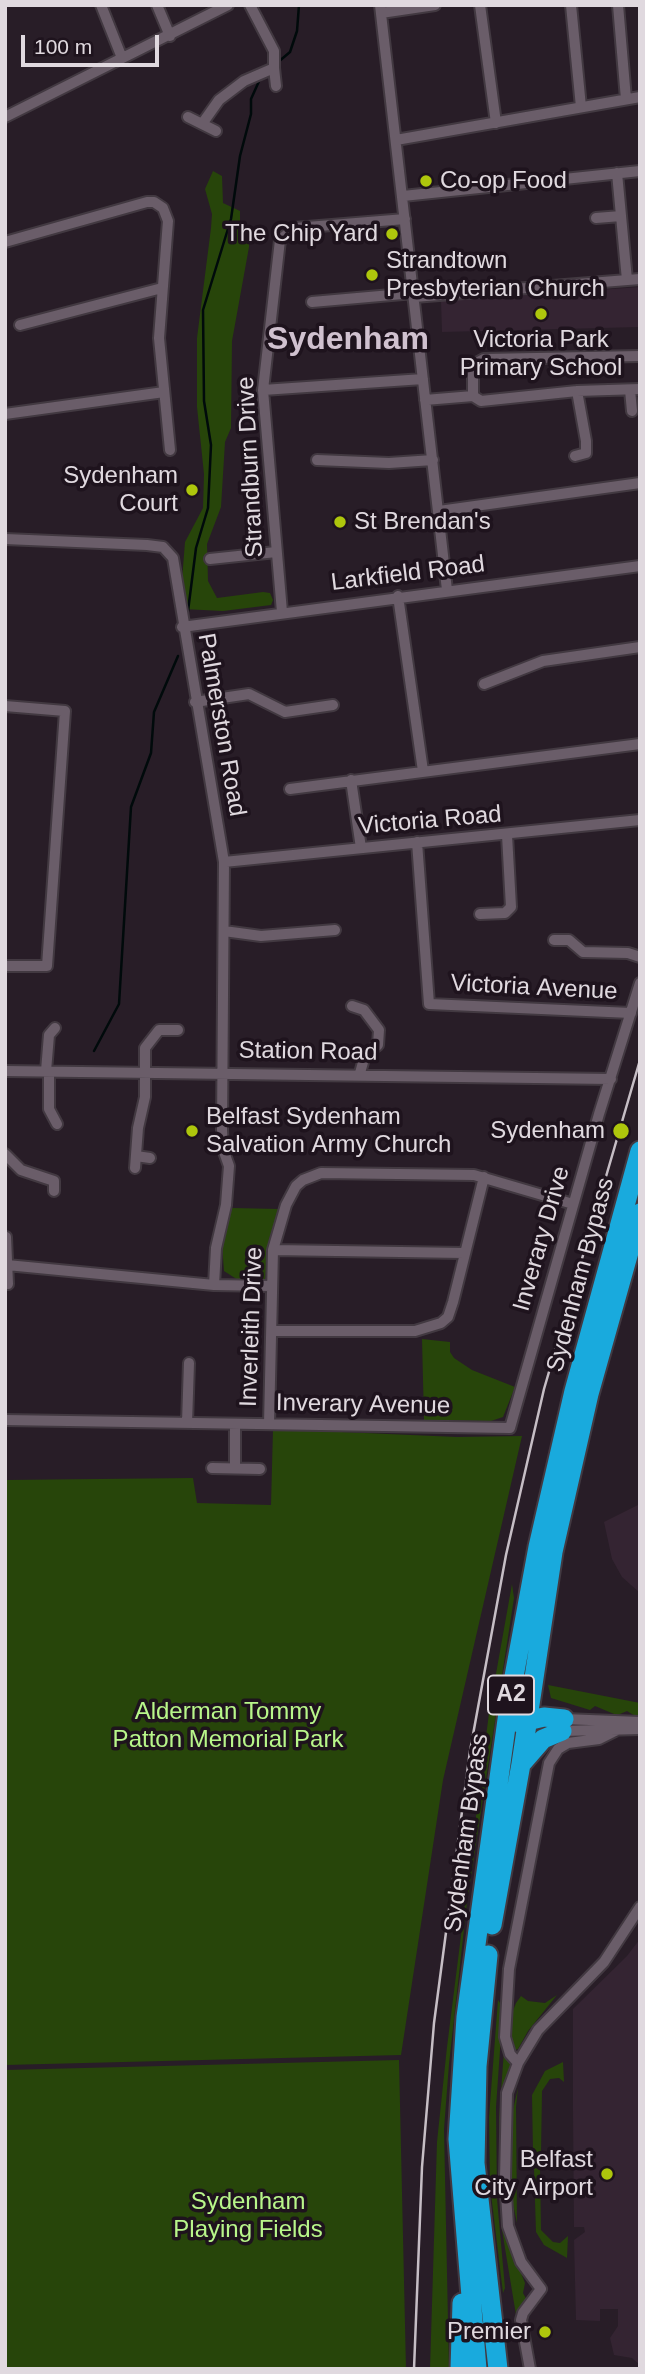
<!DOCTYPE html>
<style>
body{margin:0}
#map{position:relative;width:645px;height:2374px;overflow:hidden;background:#281d27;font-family:Arial,sans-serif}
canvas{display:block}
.frame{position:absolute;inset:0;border:7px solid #e0d9df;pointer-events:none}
.scale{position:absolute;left:21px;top:35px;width:138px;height:32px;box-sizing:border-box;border:4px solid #e0d9df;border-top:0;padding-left:9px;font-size:21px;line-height:24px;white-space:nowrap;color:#e0d9df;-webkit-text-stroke:5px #1e131d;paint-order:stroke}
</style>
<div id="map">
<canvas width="645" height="2374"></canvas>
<div class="frame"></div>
<div class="scale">100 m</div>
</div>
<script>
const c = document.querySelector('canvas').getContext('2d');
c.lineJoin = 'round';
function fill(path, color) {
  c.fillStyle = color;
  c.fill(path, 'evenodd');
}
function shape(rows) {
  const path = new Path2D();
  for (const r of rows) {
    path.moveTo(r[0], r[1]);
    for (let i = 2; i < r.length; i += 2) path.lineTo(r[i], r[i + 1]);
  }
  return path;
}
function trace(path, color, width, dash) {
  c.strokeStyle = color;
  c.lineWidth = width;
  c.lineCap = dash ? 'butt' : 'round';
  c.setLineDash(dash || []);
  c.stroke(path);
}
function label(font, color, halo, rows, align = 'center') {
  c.font = font + ' Arial,sans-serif';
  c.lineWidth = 7;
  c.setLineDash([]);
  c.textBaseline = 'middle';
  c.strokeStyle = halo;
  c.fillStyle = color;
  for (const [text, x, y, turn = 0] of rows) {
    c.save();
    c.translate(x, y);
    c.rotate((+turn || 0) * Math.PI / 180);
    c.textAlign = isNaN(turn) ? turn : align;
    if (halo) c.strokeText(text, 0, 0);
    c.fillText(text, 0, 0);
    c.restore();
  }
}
const built = shape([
 [640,287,640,327,442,332,441,301],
 [640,1504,640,1593,622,1577,612,1559,604,1522],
 [640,1939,640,2365,632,2358,614,2355,610,2338,618,2326,618,2309,600,2309,600,2321,576,2320,574,2240,585,2232,584,2227,574,2227,573,2111,573,2009,627,1956]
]);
const green = shape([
 [213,171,222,176,223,203,240,211,240,228,242,235,249,239,249,247,232,341,231,428,225,442,221,507,207,544,208,581,217,598,263,592,270,593,273,600,271,605,223,611,183,609,182,580,185,542,203,508,204,474,197,407,197,338,211,228,212,214,205,189],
 [232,1208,279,1209,269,1239,265,1281,238,1280,224,1271,222,1245],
 [422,1339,450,1342,450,1352,454,1358,472,1370,515,1387,503,1417,491,1421,424,1420],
 [273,1429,457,1437,522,1436,443,1780,401,2055,5,2065,5,1480,193,1478,197,1503,271,1505],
 [512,1584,514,1598,467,1902,449,2064,444,2129,449,2369,430,2369,437,2142,447,2047,489,1713],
 [548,1685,640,1703,640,1719,627,1711,613,1717,614,1714,595,1706,590,1710,551,1698],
 [557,1995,528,2031,518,2049,513,2051,511,2049,509,2021,516,2003,521,1996,528,2001,545,2003],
 [498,2000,503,2007,496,2107,497,2199,505,2288,503,2293,490,2186,489,2117],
 [504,2050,513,2061,501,2119,502,2226,525,2283,523,2293,528,2302,517,2321,501,2224,499,2119],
 [399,2060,406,2369,5,2369,5,2070],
 [563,2062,564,2082,559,2078,550,2079,542,2091,541,2153,533,2152,532,2095,545,2071],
 [518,2088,516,2107,517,2223,511,2195,512,2114],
 [534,2168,540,2168,541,2230,553,2242,560,2243,568,2236,567,2258,544,2245,536,2232]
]);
const stream = shape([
 [277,63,290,52,297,31,299,5],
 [188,611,196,548,208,508,211,445,204,401,203,310,231,219,240,156,251,114,251,99,260,79],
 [94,1051,119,1004,131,807,151,753,154,712,178,656]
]);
const street = shape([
 [101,5,122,58],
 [157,5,170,36],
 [380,5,447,590],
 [480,5,496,123],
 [571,5,581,107],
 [618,5,626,99],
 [381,13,435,5],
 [274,68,276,86],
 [5,117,228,5],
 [188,117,202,124],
 [216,131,202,124,219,100,244,81,274,68,274,51,250,5],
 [396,140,640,97],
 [617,173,627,280],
 [403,196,640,171],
 [596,218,621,216],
 [5,242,147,202,154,202,163,208,168,221,159,338,170,450],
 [414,297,640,279],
 [312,302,414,293],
 [20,325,162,288],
 [263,390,423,379],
 [630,390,632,411],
 [473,396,473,365,484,359,640,356],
 [425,400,473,396,481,401,577,391,640,389],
 [5,414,164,392],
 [575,456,586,453,586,441,577,391],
 [317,460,389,463,433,460],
 [439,511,640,483],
 [5,539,147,545,163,547,173,558,224,862,222,1130,223,1149,229,1166,226,1205,216,1248,214,1285],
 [210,559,276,552],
 [398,596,423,771],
 [282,612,263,390,280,240,295,228,405,219],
 [182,627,640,566],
 [484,684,543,661,640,647],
 [195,702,249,694,285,712,333,705],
 [5,706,65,711,47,966,5,966],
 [351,780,361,848],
 [290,789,640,744],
 [417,842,429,1004,631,1013],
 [224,862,640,820],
 [480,914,505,913,511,907,507,835],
 [224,931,261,936,335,930],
 [554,940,569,940,583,952,628,953,640,957],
 [352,1006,364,1010,379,1030,378,1045,365,1055,360,1073],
 [5,1071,611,1079],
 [46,1071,49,1035,55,1028],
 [49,1071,49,1109,57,1124],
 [5,1154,21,1170,54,1181,54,1191],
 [136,1156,150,1158],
 [135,1168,138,1128,145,1097,145,1048,159,1030,178,1030],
 [6,1237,8,1284],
 [273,1250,464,1253],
 [7,1265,214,1285,271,1286],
 [272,1331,415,1331,441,1323,448,1317,453,1302,484,1177],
 [5,1420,510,1428,599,1114,640,983],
 [187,1423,189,1363],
 [269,1424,273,1250,286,1205,296,1186,303,1180,321,1173,474,1175,573,1204],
 [212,1468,260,1469],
 [235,1468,235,1424],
 [564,1719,640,1722],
 [562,1731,640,1729],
 [518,2063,510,2054,505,2037,509,1969,549,1763,558,1749,568,1743,599,1739,617,1730],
 [530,2369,521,2320,523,2313,541,2289,521,2262,508,2226,505,2178,507,2093,518,2063,538,2030,604,1962,640,1907]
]);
const highway = shape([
 [519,1723,544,1717,564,1719],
 [523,1762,543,1739,562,1731],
 [492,1925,521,1764,553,1552,589,1394,640,1213],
 [488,1955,477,2066,475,2163,498,2369],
 [460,2369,462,2303],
 [477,2369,458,2139,466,2017,510,1698,538,1547,574,1391,640,1151]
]);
const rail = shape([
 [414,2369,422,2167,434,2023,470,1751,506,1555,544,1389,640,1060]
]);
const markers = [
 [426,181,7,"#aec60c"],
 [392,234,7,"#aec60c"],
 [372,275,7,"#aec60c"],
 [541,314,7,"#aec60c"],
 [192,490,7,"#aec60c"],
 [340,522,7,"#aec60c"],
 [192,1131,7,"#aec60c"],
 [621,1131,9,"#aec60c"],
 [607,2174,7,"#aec60c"],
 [545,2332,7,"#aec60c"]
];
const shields = [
 [511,1695,46]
];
const shieldNames = [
 ["A2",511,1695]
];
const poiNames = [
 ["Co-op Food",440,181,"left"],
 ["The Chip Yard",378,234],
 ["Strandtown",386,261,"left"],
 ["Presbyterian Church",386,289,"left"],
 ["Victoria Park",541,340,"center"],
 ["Primary School",541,368,"center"],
 ["Sydenham",178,476],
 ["Court",178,504],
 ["St Brendan's",354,522,"left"],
 ["Belfast Sydenham",206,1117,"left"],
 ["Salvation Army Church",206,1145,"left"],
 ["Sydenham",605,1131],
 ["Belfast",593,2160],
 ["City Airport",593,2188],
 ["Premier",531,2332]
];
const streetNames = [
 ["Strandburn Drive",251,467,-93],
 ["Larkfield Road",408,574,-7],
 ["Palmerston Road",221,725,80],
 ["Victoria Road",430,821,-5],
 ["Victoria Avenue",534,988,3],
 ["Station Road",308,1052,1],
 ["Inverary Drive",542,1239,-74],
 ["Sydenham Bypass",581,1275,-75],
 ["Inverleith Drive",252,1327,-88],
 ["Inverary Avenue",363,1405,1],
 ["Sydenham Bypass",467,1833,-82]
];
const parkNames = [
 ["Alderman Tommy",228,1712],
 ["Patton Memorial Park",228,1740],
 ["Sydenham",248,2202],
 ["Playing Fields",248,2230]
];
const districtNames = [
 ["Sydenham",348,340]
];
fill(built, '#342432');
fill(green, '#27450a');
trace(stream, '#000a0b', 2.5);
trace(street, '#423941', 14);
trace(highway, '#423941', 23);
trace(street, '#6a5d69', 10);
trace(highway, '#19aadd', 19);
trace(rail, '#c6bec5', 2.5);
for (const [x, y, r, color] of markers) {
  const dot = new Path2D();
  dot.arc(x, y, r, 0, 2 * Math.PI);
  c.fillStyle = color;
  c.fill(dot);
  trace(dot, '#1e131d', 2.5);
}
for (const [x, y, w] of shields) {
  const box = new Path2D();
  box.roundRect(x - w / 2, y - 19.5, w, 39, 5);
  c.fillStyle = '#1e131d';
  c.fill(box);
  trace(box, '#e0d9df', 2);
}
label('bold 23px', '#e0d9df', null, shieldNames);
label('24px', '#e0d9df', '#1e131d', poiNames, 'right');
label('24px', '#e0d9df', '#1e131d', streetNames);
label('24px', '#b8f68a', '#1e131d', parkNames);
label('bold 32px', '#d0c1cf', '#1e131d', districtNames);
</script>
